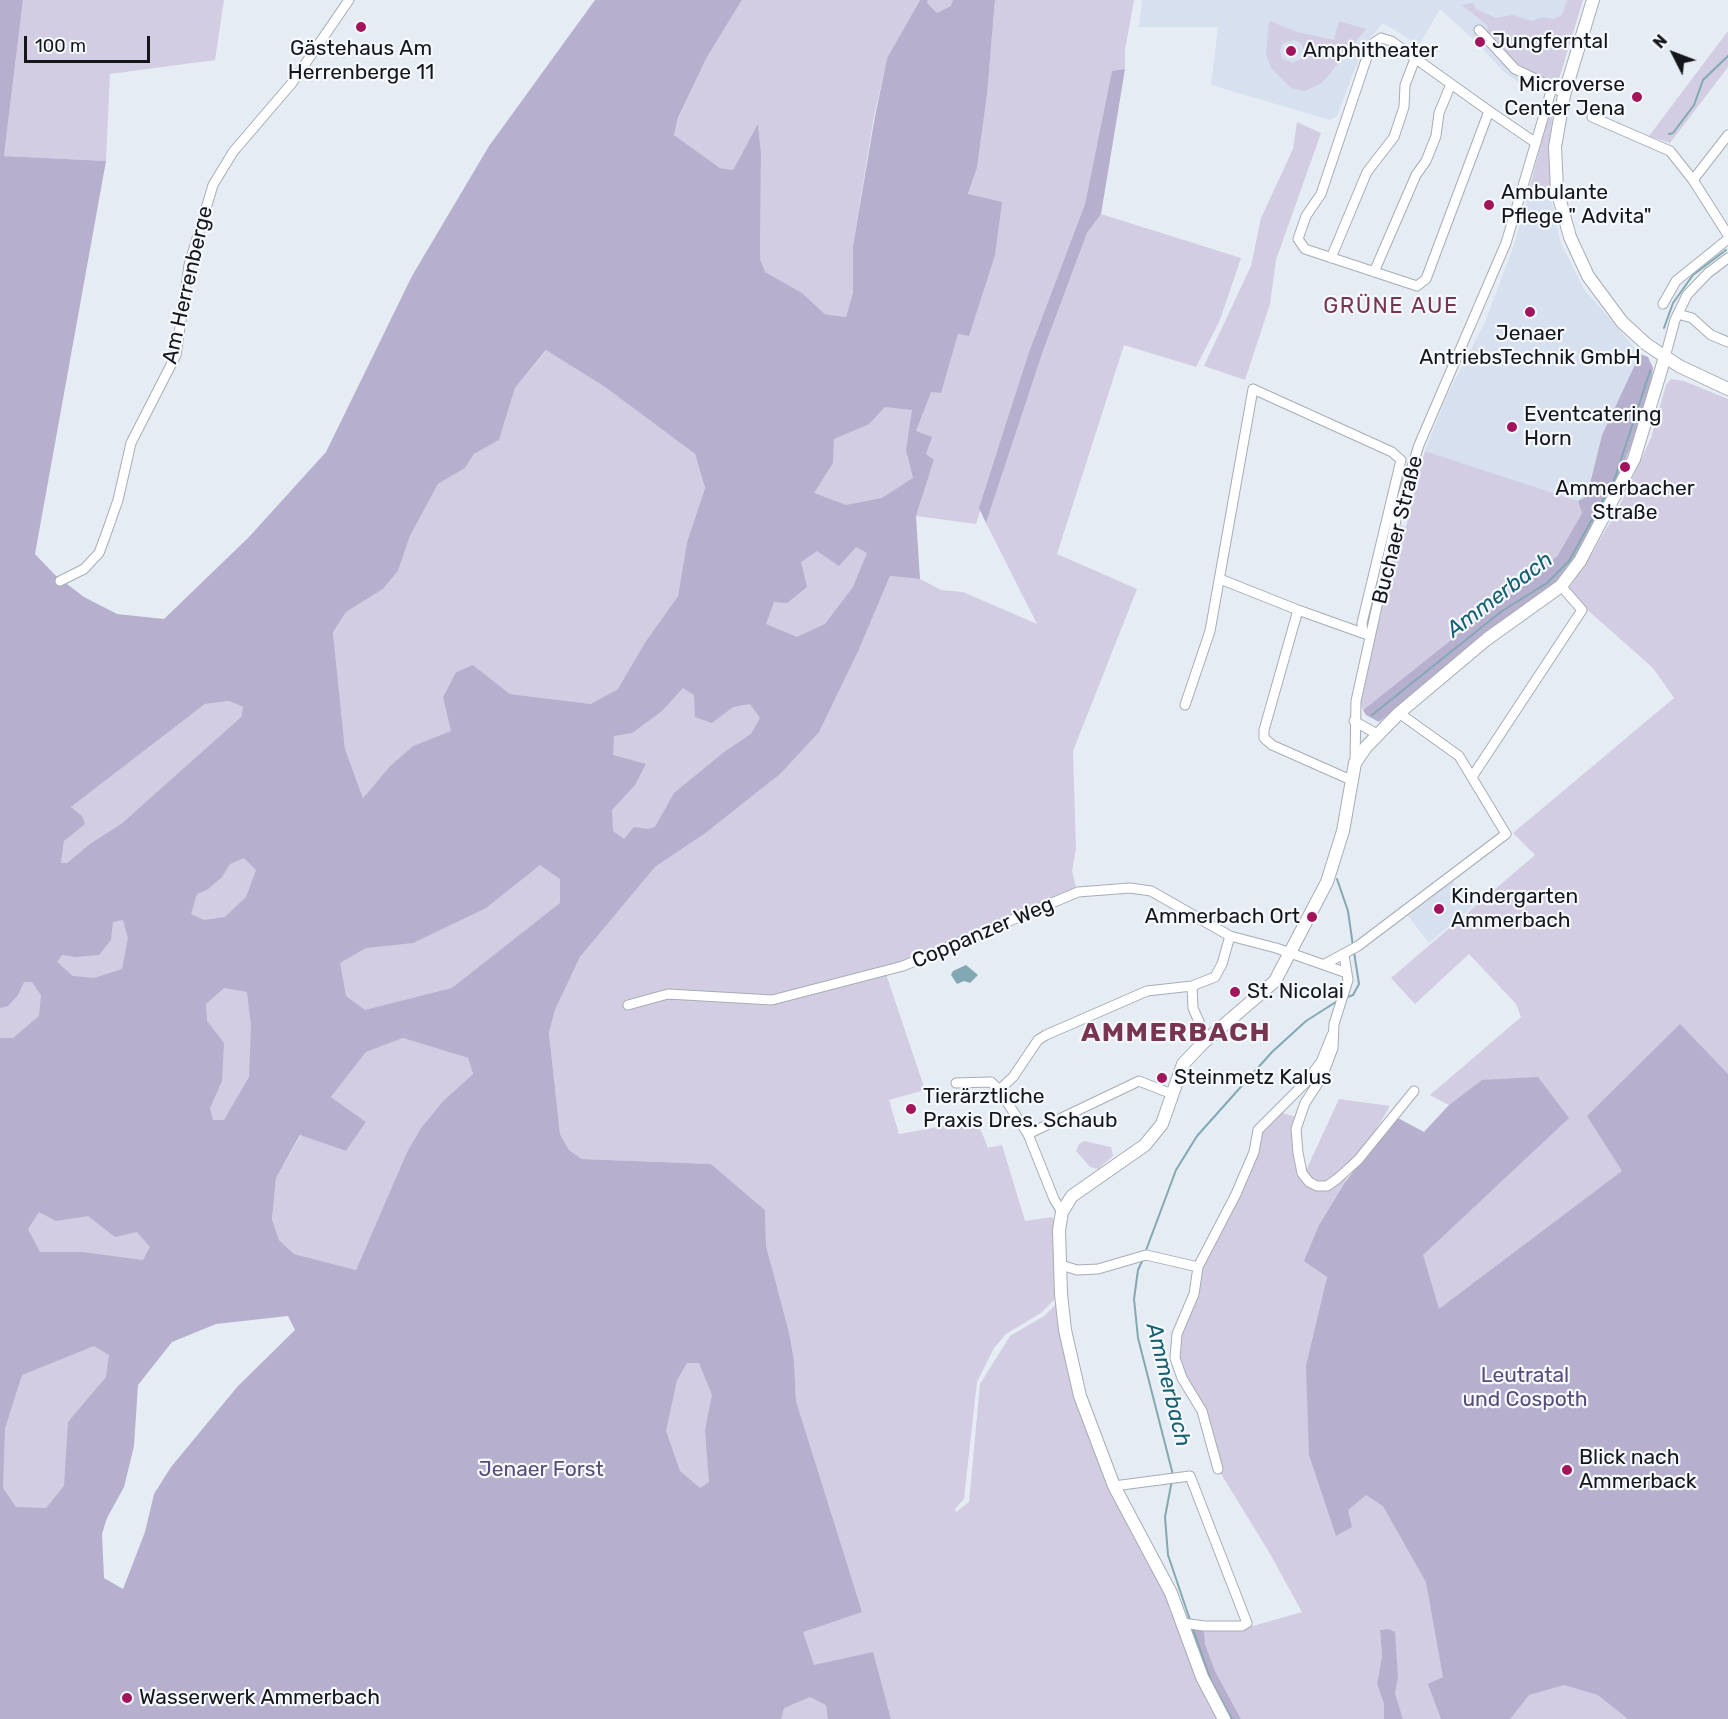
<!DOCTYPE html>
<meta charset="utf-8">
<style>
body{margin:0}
#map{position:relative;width:1728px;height:1719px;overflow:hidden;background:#e6ecf4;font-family:Rubik,sans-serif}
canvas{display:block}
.north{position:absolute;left:1644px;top:24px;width:60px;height:60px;-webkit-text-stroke:4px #f5f9fe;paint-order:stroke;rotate:312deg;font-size:16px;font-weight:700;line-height:24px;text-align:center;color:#141619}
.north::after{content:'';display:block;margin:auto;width:21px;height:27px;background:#141619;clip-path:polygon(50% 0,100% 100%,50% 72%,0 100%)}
.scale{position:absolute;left:24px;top:36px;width:126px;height:27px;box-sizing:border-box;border:3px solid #141619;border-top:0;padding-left:8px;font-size:18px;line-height:21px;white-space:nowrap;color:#141619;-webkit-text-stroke:4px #f5f9fe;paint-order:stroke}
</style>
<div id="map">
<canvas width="1728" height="1719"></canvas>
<div class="north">N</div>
<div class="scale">100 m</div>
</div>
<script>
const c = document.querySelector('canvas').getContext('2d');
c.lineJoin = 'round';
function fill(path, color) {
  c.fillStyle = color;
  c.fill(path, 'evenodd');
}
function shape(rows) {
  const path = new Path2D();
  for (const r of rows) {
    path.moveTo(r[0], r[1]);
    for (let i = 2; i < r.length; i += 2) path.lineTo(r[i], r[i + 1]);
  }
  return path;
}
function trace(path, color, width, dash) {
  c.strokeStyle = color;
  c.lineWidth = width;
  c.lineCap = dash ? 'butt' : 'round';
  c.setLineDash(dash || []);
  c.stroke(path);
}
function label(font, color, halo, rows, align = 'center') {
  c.font = font + ' Rubik,sans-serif';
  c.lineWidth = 4.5;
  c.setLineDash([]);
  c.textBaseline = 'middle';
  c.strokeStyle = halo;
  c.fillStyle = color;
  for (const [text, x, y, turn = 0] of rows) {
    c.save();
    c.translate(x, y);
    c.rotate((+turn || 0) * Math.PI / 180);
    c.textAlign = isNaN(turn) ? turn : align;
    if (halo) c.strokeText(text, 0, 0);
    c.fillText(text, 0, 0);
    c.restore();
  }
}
const built = shape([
 [1142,0,1575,0,1524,86,1504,72,1473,39,1440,9,1419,45,1383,23,1364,45,1337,116,1330,120,1211,85,1218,27,1139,27],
 [1530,186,1542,189,1551,196,1560,241,1584,289,1640,354,1602,435,1587,496,1578,501,1425,451,1447,395,1485,322,1514,245],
 [1452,880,1473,906,1429,943,1406,913]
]);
const green = shape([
 [23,0,224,0,215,60,110,74,106,161,4,156],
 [742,0,920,0,887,58,873,122,853,246,853,292,846,317,825,314,802,293,765,273,760,259,761,153,758,125,733,170,720,168,674,135,678,119,707,57],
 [921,0,979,0,931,391,940,393,958,334,969,336,968,195,977,168,987,95,995,0,1134,0,1125,50,1125,69,1112,72,1085,204,1029,352,976,524,916,516,934,460,907,457,914,478,886,525,788,730,540,952,372,1028,132,1377,81,1539,101,1598,138,1607,589,1190,711,1187,833,1621,861,1612,796,1401,794,1361,766,1246,765,1210,711,1164,582,1159,569,1150,560,1134,549,1033,555,1010,580,957,655,867,704,834,860,647,890,576,920,579,941,590,963,592,1037,624,986,523,1043,351,1087,233,1101,214,1241,258,1220,320,1196,367,1124,345,1057,554,1137,589,1073,751,1076,849,1072,871,1077,891,917,959,884,968,925,1090,889,1100,899,1134,977,1120,988,1148,1002,1145,1025,1221,1052,1217,1054,1220,1057,1297,1041,1313,1006,1334,994,1348,977,1382,964,1499,955,1509,956,1512,969,1502,980,1384,1010,1336,1044,1316,1057,1303,1077,1397,1168,1593,1219,1719,891,1719,872,1652,858,1719,0,1719,0,860,68,884,376,832,590,704,510,694,473,665,456,672,443,697,452,731,413,746,390,766,363,798,345,749,333,634,346,612,383,589,398,571,410,536,438,484,465,468,474,454,499,440,515,388,547,350,605,387,695,454,705,488,687,542,678,596,646,641,714,594,873,262],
 [1567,0,1583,0,1559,79,1553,83,1512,61,1487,34,1488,26,1462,5,1473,3,1476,9,1496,18,1513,15,1532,21,1542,17,1554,19,1562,15],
 [1269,21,1298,32,1334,40,1339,21,1366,29,1322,83,1305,91,1291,88,1272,69,1266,55],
 [1294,40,1301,43,1304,50,1302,58,1292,63,1282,58,1280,51,1283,43],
 [1728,31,1728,67,1670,143,1649,136],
 [1551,105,1554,105,1549,150,1551,196,1542,189,1530,186],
 [1297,122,1321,133,1276,260,1270,304,1245,380,1204,366,1251,266,1261,218,1293,149],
 [1671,379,1684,381,1728,399,1728,1719,1403,1719,1395,1693,1398,1679,1380,1631,1382,1656,1377,1684,1384,1704,1384,1719,1241,1719,1215,1671,1205,1644,1204,1628,1246,1628,1302,1612,1269,1552,1218,1469,1202,1411,1175,1355,1198,1267,1260,1131,1282,1113,1297,1117,1303,1177,1339,1099,1390,1106,1319,1225,1327,1277,1306,1365,1337,1535,1346,1530,1318,1385,1482,1081,1449,1105,1430,1095,1521,1017,1516,1004,1469,954,1415,1004,1391,978,1535,855,1513,833,1674,698,1653,668,1574,598,1568,589,1588,560,1618,509,1651,438,1666,385],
 [1425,451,1578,501,1582,513,1558,555,1542,571,1494,606,1363,710,1359,702,1400,525,1406,527],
 [229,701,243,707,241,717,121,824,91,843,67,863,61,863,64,841,82,816,71,807,205,704],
 [403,1038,468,1058,473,1074,444,1100,421,1128,407,1152,356,1270,294,1254,279,1240,272,1219,276,1178,301,1135,346,1151,366,1122,331,1097,366,1052],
 [1084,1141,1111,1147,1113,1156,1098,1169,1090,1167,1076,1151,1079,1144]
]);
const forest = shape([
 [0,0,23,0,4,156,106,161,35,554,55,575,84,597,117,614,164,619,249,537,326,452,412,276,489,146,595,0,742,0,707,57,678,118,674,135,720,168,733,170,758,124,761,153,760,259,765,272,802,293,825,314,846,317,853,292,853,246,874,122,887,58,920,0,928,0,927,3,937,13,951,6,953,0,995,0,987,95,977,168,968,194,1002,202,995,255,969,336,958,334,941,393,931,392,916,431,932,437,926,454,934,460,916,516,920,579,890,576,860,647,819,732,780,774,704,834,655,867,580,957,555,1010,549,1033,560,1134,569,1150,582,1159,711,1164,765,1210,766,1246,789,1333,794,1361,796,1401,862,1612,803,1632,814,1665,873,1652,891,1719,828,1719,826,1705,810,1697,784,1708,781,1719,0,1719,0,1038,13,1038,39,1016,41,995,32,982,24,982,18,995,8,1006,0,1008],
 [546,350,605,387,695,454,705,488,687,542,678,596,646,641,618,689,591,704,510,694,473,665,456,672,443,697,451,731,413,746,390,766,363,798,345,749,333,633,346,612,383,589,398,571,410,536,438,484,465,468,474,454,499,440,515,388],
 [885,407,912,410,906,451,913,478,882,498,846,505,814,493,833,463,834,439,869,424],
 [856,547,867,553,853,587,825,624,797,637,766,624,774,602,787,603,807,587,801,562,817,551,839,566],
 [683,688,694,695,695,717,712,723,733,707,750,704,760,718,751,734,724,752,674,793,655,827,648,829,634,827,624,839,613,831,612,810,635,785,646,764,613,755,614,736,632,733,662,711],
 [229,701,243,707,241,717,121,824,91,843,67,863,61,863,64,841,85,824,82,816,71,807,205,704],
 [244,858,256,870,246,897,225,917,204,920,191,914,197,894,207,890,222,877,230,864],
 [540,865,560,879,560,903,452,988,365,1010,346,996,340,963,366,948,413,943,486,908],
 [123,920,128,938,122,969,94,978,73,976,57,962,62,955,76,957,99,955,111,940,113,922],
 [224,988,247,992,251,1025,249,1077,224,1120,213,1120,210,1108,222,1081,224,1043,207,1021,206,1004],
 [403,1038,468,1058,473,1074,444,1100,421,1128,407,1152,356,1270,294,1254,279,1240,272,1219,276,1178,300,1135,346,1151,366,1122,331,1097,366,1052],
 [39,1212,56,1221,88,1216,115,1237,137,1232,150,1247,143,1260,82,1252,40,1252,28,1229],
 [288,1316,295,1330,238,1386,171,1467,154,1494,145,1532,123,1589,104,1578,102,1534,107,1518,124,1487,134,1446,138,1385,172,1342,216,1324],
 [94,1346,109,1355,106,1377,68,1422,64,1486,46,1508,16,1507,3,1488,5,1428,22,1375],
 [687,1363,699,1363,712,1395,705,1430,709,1482,700,1488,680,1471,666,1431,677,1380],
 [1125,69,1101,214,1087,233,1043,351,986,523,979,508,1029,352,1085,204,1112,71],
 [1640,354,1648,357,1653,368,1651,383,1631,446,1607,505,1579,556,1558,585,1497,624,1379,722,1366,715,1363,710,1494,606,1525,585,1558,555,1582,513,1578,501,1587,496,1602,435],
 [1680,1024,1728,1074,1728,1719,1628,1719,1598,1695,1564,1685,1529,1695,1510,1719,1441,1719,1428,1684,1443,1677,1426,1582,1383,1506,1366,1495,1348,1510,1352,1527,1336,1536,1309,1455,1306,1365,1327,1277,1304,1261,1319,1225,1345,1182,1396,1117,1424,1132,1449,1105,1482,1080,1538,1077,1569,1118,1423,1255,1439,1309,1622,1171,1587,1116],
 [1204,1628,1205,1644,1215,1671,1241,1719,1227,1719,1205,1676,1189,1629],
 [1388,1629,1395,1632,1398,1679,1395,1693,1403,1719,1384,1719,1384,1704,1377,1684,1382,1656,1380,1630]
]);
const water = shape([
 [966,965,978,975,970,983,964,981,957,984,951,975,953,971]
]);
const stream = shape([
 [1669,134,1673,133,1694,105,1703,80,1728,56],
 [1664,328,1673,303,1693,275,1726,250],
 [1372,715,1502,611,1547,583,1569,561,1615,478,1650,371],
 [1337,879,1348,911,1353,946],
 [1345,998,1353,995,1359,984,1354,952],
 [1145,1253,1176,1170,1197,1136,1272,1052,1306,1021,1339,1000],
 [1143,1259,1138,1270,1134,1299,1138,1338,1173,1475],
 [1172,1480,1165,1517,1168,1555,1190,1620],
 [1193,1629,1211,1681,1232,1719]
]);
const minor = shape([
 [1479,30,1515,69,1564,93],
 [1381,38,1391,41,1489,111,1426,279,1417,286,1305,249,1298,239,1306,216,1321,194,1371,45,1381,38],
 [1489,111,1536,143],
 [1592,117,1670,151,1693,180,1728,235],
 [1693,180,1728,135],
 [1331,258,1367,172,1394,137,1404,107,1405,85,1415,59],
 [1374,272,1416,175,1426,161,1436,136,1439,113,1451,84],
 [1663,304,1676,281,1728,239],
 [1678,314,1692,318,1711,335,1728,342],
 [1665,357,1675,320,1687,295,1708,273,1728,258],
 [1220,579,1298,610],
 [60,581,84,569,99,553,105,537,118,500,131,443,176,355,189,265,213,185,233,152,292,83,349,0],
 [1185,705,1210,631,1253,389,1392,452,1401,460,1362,623,1363,633],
 [1354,721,1377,734],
 [1355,763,1356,701,1398,511,1419,445,1506,243,1552,88],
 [1472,777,1582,610,1561,586],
 [1351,780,1272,745,1264,738,1264,730,1298,610,1368,635],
 [1344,955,1348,980,1334,1024,1333,1048,1322,1077,1305,1103,1296,1129,1298,1153,1302,1173,1309,1182,1317,1186,1327,1186,1337,1179,1358,1160,1414,1091],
 [1325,964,1358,946,1506,834,1459,756,1399,713],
 [1192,986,1193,1008,1207,1040],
 [628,1005,668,994,772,1000,903,966,1078,892,1130,888,1151,891,1230,936,1276,948,1347,973],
 [956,1083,991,1082,999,1090,1028,1134,1054,1199,1062,1212],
 [999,1090,1013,1077,1038,1040,1046,1035,1147,991,1192,986,1215,977,1222,964,1230,936],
 [1028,1134,1139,1081,1172,1094],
 [1061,1265,1077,1270,1098,1269,1146,1255,1198,1267],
 [1218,1469,1202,1411,1182,1378,1175,1358,1177,1334,1194,1294,1198,1267,1236,1194,1254,1152,1258,1130,1305,1083,1321,1062,1332,1035],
 [1114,1486,1190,1476,1247,1623,1242,1626,1204,1626,1183,1623]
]);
const major = shape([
 [1593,0,1564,95,1555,147,1557,190,1570,237,1588,276,1622,322,1646,344,1679,366,1728,389],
 [1224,1719,1202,1677,1171,1593,1114,1486,1080,1396,1065,1330,1061,1294,1059,1230,1062,1212,1072,1196,1145,1145,1162,1124,1183,1064,1203,1043,1275,981,1327,882,1343,831,1355,763,1366,747,1399,713,1487,639,1561,586,1580,561,1634,459,1665,357]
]);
const markers = [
 [361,27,6,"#a2155d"],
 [1480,42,6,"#a2155d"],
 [1291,51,6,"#a2155d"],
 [1637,97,6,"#a2155d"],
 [1489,205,6,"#a2155d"],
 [1530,312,6,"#a2155d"],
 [1512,427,6,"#a2155d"],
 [1625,467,6,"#a2155d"],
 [1439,909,6,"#a2155d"],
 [1312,917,6,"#a2155d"],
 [1235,992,6,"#a2155d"],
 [1162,1078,6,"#a2155d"],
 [911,1109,6,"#a2155d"],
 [1567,1470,6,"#a2155d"],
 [127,1698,6,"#a2155d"]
];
const poiNames = [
 ["Jungferntal",1492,42],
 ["Gästehaus Am",361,49,"center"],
 ["Herrenberge 11",361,73,"center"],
 ["Amphitheater",1303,51],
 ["Microverse",1625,85,"right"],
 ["Center Jena",1625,109,"right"],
 ["Ambulante",1501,193],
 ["Pflege \" Advita\"",1501,217],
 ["Jenaer",1530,334,"center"],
 ["AntriebsTechnik GmbH",1530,358,"center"],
 ["Eventcatering",1524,415],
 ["Horn",1524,439],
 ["Ammerbacher",1625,489,"center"],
 ["Straße",1625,513,"center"],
 ["Kindergarten",1451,897],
 ["Ammerbach",1451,921],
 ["Ammerbach Ort",1300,917,"right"],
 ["St. Nicolai",1247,992],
 ["Steinmetz Kalus",1174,1078],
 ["Tierärztliche",923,1097],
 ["Praxis Dres. Schaub",923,1121],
 ["Blick nach",1579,1458],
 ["Ammerback",1579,1482],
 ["Wasserwerk Ammerbach",139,1698]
];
const streetNames = [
 ["Am Herrenberge",188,285,-77],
 ["Buchaer Straße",1398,530,-76],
 ["Coppanzer Weg",983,933,-23]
];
const parkNames = [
 ["Leutratal",1525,1376],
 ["und Cospoth",1525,1400],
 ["Jenaer Forst",541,1470]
];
const neighbourhoodNames = [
 ["GRÜNE AUE",1391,307]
];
const waterNames = [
 ["Ammerbach",1500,595,-37],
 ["Ammerbach",1168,1385,76]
];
const districtNames = [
 ["AMMERBACH",1176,1033]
];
fill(built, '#d6e0ef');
fill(green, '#d2cde2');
fill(forest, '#b6afce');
fill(water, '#82a8b3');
trace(stream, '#82a8b3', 2);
trace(minor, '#a7adb5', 11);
trace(major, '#a7adb5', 14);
trace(minor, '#fff', 9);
trace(major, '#fff', 12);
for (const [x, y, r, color] of markers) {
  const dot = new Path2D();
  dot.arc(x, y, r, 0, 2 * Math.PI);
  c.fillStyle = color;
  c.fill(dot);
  trace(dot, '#f5f9fe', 2);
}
label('21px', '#141619', '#f5f9fe', poiNames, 'left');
label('21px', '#141619', '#f5f9fe', streetNames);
label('21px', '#584b79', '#f5f9fe', parkNames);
c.letterSpacing = '1.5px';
label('22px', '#793550', '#f5f9fe', neighbourhoodNames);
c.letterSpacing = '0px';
label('italic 22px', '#146071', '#f5f9fe', waterNames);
c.letterSpacing = '1.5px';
label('bold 27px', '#793550', '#f5f9fe', districtNames);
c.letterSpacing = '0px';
</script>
